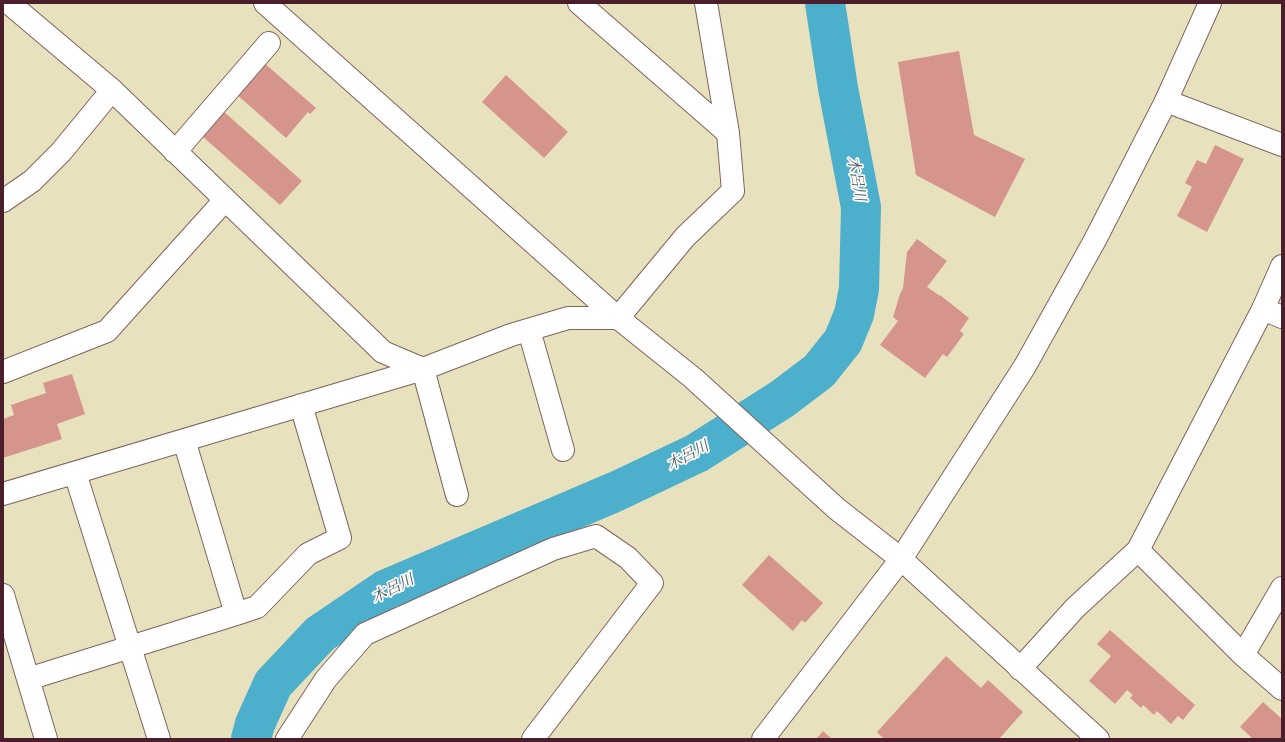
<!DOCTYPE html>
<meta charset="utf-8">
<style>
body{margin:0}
#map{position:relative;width:1285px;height:742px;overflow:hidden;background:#e8e1be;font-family:"EB Garamond",serif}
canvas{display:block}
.frame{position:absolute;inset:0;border:4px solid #4a1f2b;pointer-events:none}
</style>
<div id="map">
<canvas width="1285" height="742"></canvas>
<div class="frame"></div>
</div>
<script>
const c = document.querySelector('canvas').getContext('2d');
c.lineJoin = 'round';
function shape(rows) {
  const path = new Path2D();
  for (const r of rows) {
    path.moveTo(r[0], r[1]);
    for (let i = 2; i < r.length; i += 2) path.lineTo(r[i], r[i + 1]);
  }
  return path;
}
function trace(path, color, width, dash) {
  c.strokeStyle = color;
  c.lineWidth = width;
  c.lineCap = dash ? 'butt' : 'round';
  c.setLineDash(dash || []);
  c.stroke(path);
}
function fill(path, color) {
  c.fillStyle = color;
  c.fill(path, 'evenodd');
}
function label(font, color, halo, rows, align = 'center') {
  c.font = font + ' "EB Garamond","Noto Serif JP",serif';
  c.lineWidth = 3.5;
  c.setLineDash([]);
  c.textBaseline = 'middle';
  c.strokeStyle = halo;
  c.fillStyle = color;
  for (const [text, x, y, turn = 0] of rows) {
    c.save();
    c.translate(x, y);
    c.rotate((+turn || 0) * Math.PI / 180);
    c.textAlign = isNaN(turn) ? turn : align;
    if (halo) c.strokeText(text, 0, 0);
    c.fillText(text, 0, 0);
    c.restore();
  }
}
const river = shape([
 [251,739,255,724,273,684,320,634,385,590,617,491,697,453,782,399,819,371,843,341,854,314,859,289,861,207,838,88,825,3]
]);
const building = shape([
 [959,51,974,135,1025,159,995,217,916,175,898,62],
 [263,62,316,108,310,114,308,112,286,138,235,93],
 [506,75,568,132,544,158,482,102],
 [223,111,302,181,280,205,202,136],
 [1215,145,1244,159,1207,232,1177,216,1192,187,1185,183,1197,160,1206,164],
 [917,239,947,261,927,287,940,296,940,295,969,318,960,331,964,334,947,357,943,354,925,378,880,345,898,321,893,317,900,294,903,288,907,252],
 [72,374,85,414,57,424,62,439,3,458,3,419,14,415,11,405,46,393,43,383],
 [769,555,823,603,805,623,802,620,793,631,742,585],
 [1110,630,1195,705,1183,720,1178,716,1171,724,1157,711,1154,715,1143,705,1141,708,1130,698,1133,695,1127,690,1115,704,1089,681,1111,656,1097,644],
 [946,656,981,688,988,680,1023,712,999,739,884,739,877,732],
 [1263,702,1282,719,1282,739,1253,739,1240,727],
 [823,731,832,739,816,739]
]);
const street = shape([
 [9,3,112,90,383,352,423,369],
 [579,3,728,133],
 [1166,101,1282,145],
 [175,152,269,43],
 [3,201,32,181,61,152,112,90],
 [1282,266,1263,309,1138,550,1243,655,1282,689],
 [1263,309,1282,317],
 [529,330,563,450],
 [423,369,457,495],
 [3,372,107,331,225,200],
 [75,473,159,739],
 [3,494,423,369,511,335,568,318,618,318,685,237,733,191,728,133,706,3],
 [3,595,46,739],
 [236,614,257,607,308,554,340,538,301,405],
 [1243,655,1282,588],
 [1020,669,1075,608,1138,550],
 [28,679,236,614,184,440],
 [287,739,326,679,365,634,553,549,596,536,628,558,652,583,533,739]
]);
const secondary = shape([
 [265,3,618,318,693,378,837,509,901,559,1098,739],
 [763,739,901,559,1025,366,1095,240,1166,101,1210,3]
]);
const waterNames = [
 ["木呂川",856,179,80],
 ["木呂川",688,456,-28],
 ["木呂川",393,589,-27]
];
trace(river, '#4cafcb', 40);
fill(building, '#d5958d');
trace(street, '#81635e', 24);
trace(secondary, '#81635e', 24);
trace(street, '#fff', 22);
trace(secondary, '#fff', 22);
label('italic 15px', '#4b596b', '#fdfcf7', waterNames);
</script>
